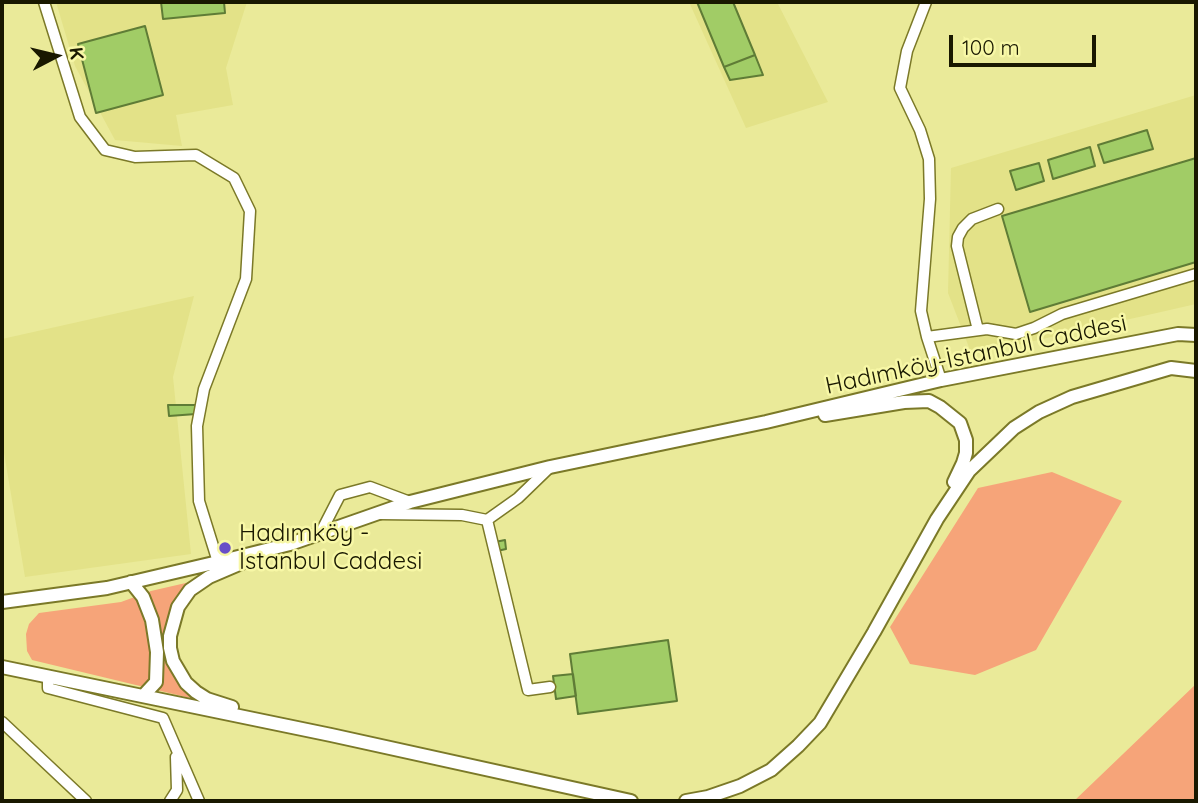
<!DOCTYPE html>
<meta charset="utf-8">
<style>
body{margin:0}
#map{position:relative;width:1198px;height:803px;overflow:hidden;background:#eaea99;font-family:Quicksand,sans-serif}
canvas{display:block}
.frame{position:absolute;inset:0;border:4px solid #191800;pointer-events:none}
.north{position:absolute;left:21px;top:21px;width:70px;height:70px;-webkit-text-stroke:5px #f7f7a6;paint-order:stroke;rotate:83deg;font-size:19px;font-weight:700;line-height:28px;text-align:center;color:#191800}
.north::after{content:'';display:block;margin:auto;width:24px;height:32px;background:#191800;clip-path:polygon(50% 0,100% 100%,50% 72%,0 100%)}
.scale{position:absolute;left:949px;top:35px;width:147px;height:32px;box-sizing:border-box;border:4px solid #191800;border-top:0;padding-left:9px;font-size:21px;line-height:24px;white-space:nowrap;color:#191800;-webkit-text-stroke:5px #f7f7a6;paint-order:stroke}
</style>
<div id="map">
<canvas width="1198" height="803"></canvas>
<div class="frame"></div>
<div class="north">K</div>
<div class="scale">100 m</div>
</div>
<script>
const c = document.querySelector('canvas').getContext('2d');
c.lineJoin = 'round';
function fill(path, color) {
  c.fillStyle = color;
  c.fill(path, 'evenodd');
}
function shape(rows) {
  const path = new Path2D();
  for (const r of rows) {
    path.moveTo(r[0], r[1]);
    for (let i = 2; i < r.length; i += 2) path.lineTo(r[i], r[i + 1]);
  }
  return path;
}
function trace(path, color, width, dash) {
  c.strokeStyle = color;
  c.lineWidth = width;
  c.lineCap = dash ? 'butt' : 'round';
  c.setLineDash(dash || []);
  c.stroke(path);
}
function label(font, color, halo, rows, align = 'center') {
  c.font = font + ' Quicksand,sans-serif';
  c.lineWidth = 5;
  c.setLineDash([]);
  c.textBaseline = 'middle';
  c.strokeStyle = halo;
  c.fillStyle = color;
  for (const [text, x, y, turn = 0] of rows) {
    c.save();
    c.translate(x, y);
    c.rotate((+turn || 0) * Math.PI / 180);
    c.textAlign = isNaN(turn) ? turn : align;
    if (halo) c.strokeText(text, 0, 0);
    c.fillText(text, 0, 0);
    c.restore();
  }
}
const built = shape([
 [56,2,247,2,226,68,233,105,176,115,182,146,115,140,75,66],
 [689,2,777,2,828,102,746,128],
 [1196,95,1196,304,972,355,948,293,951,168],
 [194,296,173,377,191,554,25,577,2,441,2,339]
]);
const green = shape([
 [1052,472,1122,501,1036,650,975,675,910,664,890,627,978,488],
 [190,582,176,598,171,606,164,632,165,650,170,668,177,680,194,699,32,660,27,651,26,634,29,624,39,613,121,602,151,591],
 [1196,684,1196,801,1074,801]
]);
const building = shape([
 [161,2,224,2,225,13,163,19,161,2],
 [697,2,733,2,755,55,724,67,697,2],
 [145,26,163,95,96,113,78,44,145,26],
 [755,55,763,75,730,80,724,67,755,55],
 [1147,130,1153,149,1104,163,1098,145,1147,130],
 [1090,147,1095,166,1053,179,1048,160,1090,147],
 [1196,158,1196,262,1030,312,1002,216,1196,158],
 [1039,163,1044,181,1016,190,1010,171,1039,163],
 [168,405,195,405,196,414,169,416,168,405],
 [505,540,506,549,497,551,495,542,505,540],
 [668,640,677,701,578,714,570,654,668,640],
 [573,674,576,696,556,699,553,676,573,674]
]);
const minor = shape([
 [44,2,80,117,105,150,135,157,196,155,234,178,250,211,246,279,204,389,197,426,199,501,218,562],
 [926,2,907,51,900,88,920,130,929,159,930,199,921,311,927,337,941,380],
 [978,330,957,246,958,237,963,228,972,219,998,209],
 [927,337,987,329,1016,334,1034,328,1062,314,1196,274],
 [380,514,462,515,487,520,518,498,548,469],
 [487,520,528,690,550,687],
 [321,532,340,495,370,487,410,502],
 [48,677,48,688,163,718,199,801],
 [2,722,86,801],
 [170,801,177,790,176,757]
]);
const major = shape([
 [825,415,904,402,929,401,940,407,960,423,966,440,966,453,963,463,954,482],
 [131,582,143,597,152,620,157,652,156,682,143,696],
 [2,602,107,588,218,562,290,544,410,502,550,467,766,422,941,380,1178,334,1196,335],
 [2,667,331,735,631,801],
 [232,707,207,699,196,692,186,683,173,661,170,648,170,636,178,607,190,590,209,577,244,562],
 [686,801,708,797,740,786,771,770,798,746,820,723,874,632,937,519,969,471,1014,428,1039,412,1072,397,1171,368,1196,371]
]);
const markers = [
 [225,548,7,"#684ec8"]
];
const streetNames = [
 ["Hadımköy-İstanbul Caddesi",976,355,-12]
];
const poiNames = [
 ["Hadımköy -",239,534],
 ["İstanbul Caddesi",239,562]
];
fill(built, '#e3e288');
fill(green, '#f6a479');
fill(building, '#a1cc66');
trace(building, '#5f7c36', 2);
trace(minor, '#7b7928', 13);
trace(major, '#7b7928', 16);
trace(minor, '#fff', 10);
trace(major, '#fff', 12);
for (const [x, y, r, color] of markers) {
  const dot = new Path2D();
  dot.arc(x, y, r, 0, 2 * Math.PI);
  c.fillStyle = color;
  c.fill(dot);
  trace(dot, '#f7f7a6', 2.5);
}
label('24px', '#191800', '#f7f7a6', streetNames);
label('24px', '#191800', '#f7f7a6', poiNames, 'left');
</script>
